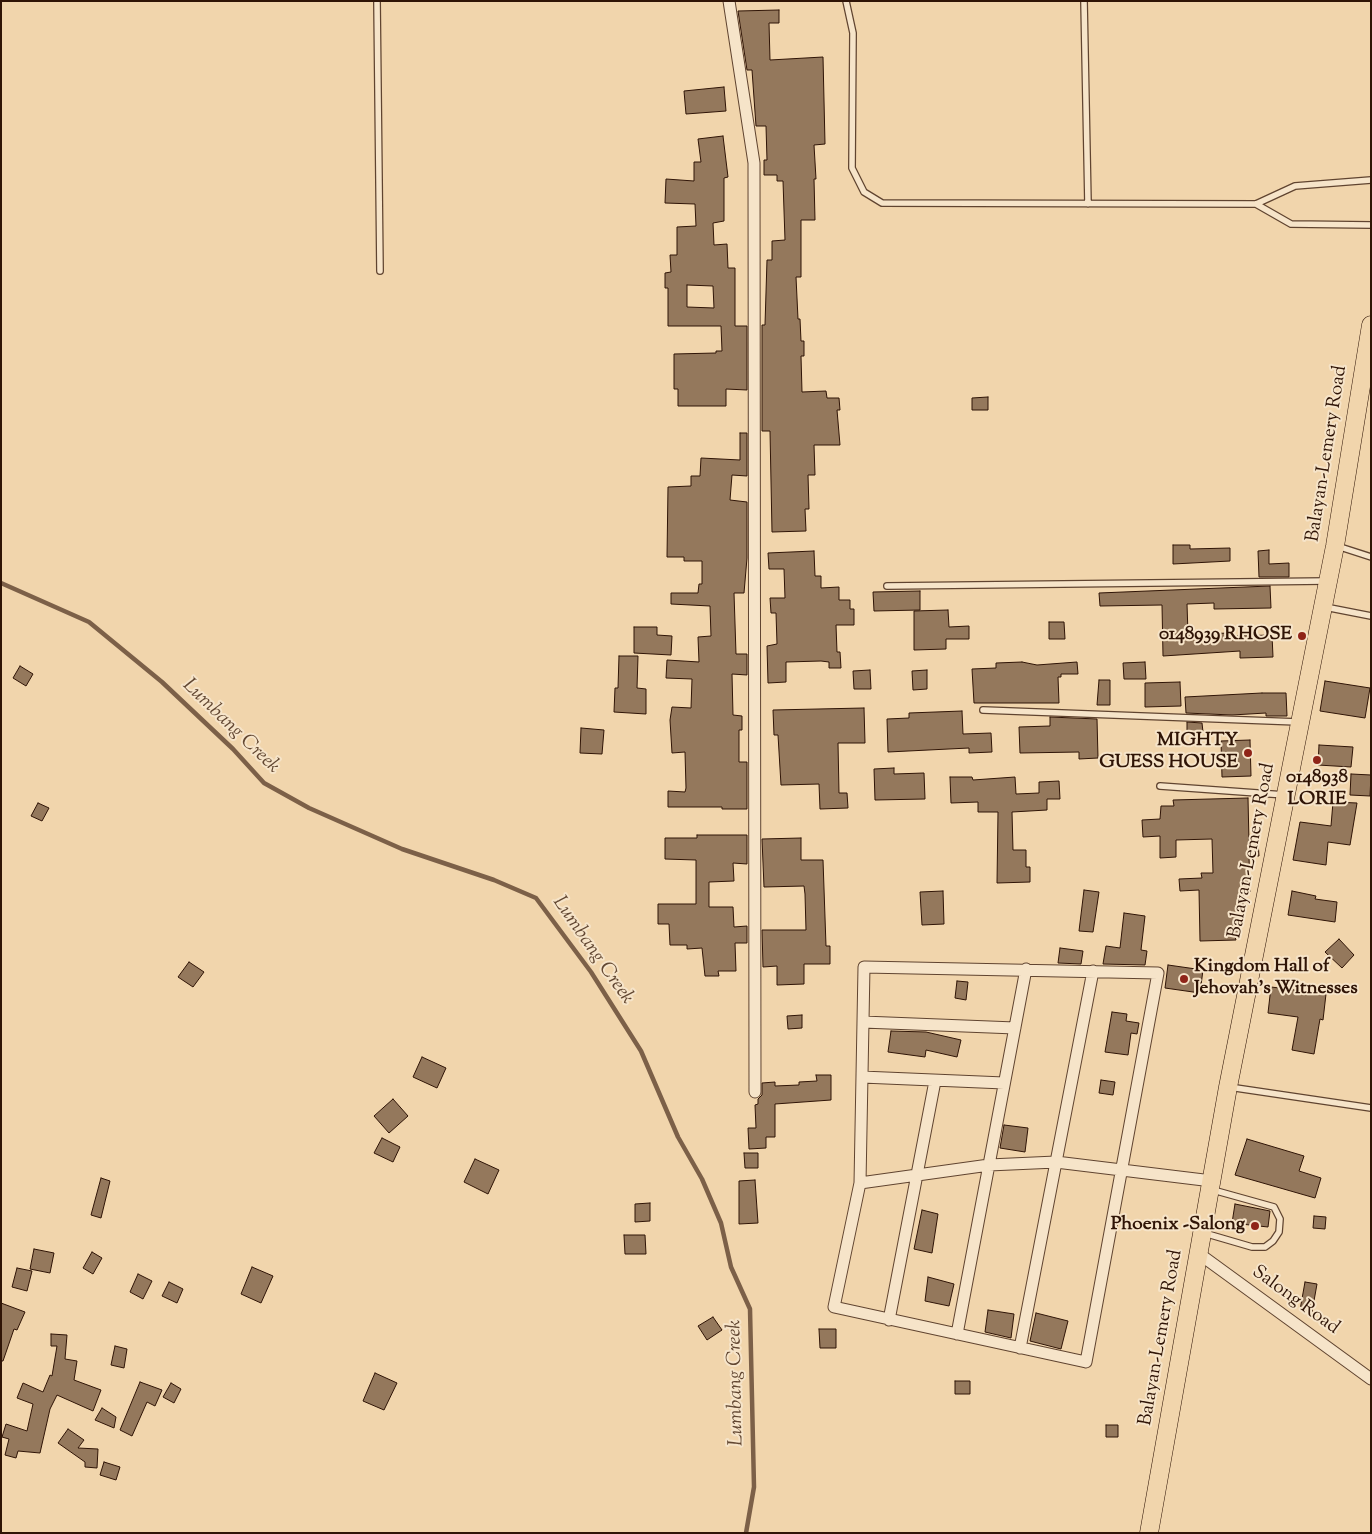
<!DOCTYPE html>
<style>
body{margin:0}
#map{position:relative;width:1372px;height:1534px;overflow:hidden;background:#f1d5ac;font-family:"Sorts Mill Goudy",serif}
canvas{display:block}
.frame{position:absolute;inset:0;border:2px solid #2f1406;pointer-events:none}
</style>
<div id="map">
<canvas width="1372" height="1534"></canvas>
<div class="frame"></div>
</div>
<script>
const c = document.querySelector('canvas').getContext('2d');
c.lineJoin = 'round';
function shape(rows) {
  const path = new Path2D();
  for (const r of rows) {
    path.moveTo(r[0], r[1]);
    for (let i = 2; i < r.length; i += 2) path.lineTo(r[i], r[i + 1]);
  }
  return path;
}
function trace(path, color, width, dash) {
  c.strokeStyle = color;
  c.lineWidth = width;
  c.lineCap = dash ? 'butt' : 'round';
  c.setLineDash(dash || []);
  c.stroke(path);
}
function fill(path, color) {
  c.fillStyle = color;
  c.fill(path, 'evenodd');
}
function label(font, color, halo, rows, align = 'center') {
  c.font = font + ' "Sorts Mill Goudy",serif';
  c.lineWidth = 4;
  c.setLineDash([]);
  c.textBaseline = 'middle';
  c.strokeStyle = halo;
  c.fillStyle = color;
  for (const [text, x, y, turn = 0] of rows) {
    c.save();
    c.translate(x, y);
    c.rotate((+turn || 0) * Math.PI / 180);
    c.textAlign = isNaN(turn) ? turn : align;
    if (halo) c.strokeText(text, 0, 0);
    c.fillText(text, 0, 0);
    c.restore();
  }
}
const stream = shape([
 [1,583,89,622,162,682,233,749,264,783,309,808,402,849,494,880,536,898,591,972,641,1051,678,1137,702,1179,721,1223,731,1267,750,1309,754,1487,746,1533]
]);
const building = shape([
 [779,10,779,23,769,23,770,60,823,57,825,144,814,145,816,179,814,179,815,220,801,220,801,277,796,277,798,319,800,319,801,341,804,341,804,356,801,356,802,392,826,391,827,398,839,398,840,410,837,410,840,445,814,445,815,475,808,475,809,509,805,509,806,531,772,532,770,431,762,431,762,325,765,325,767,260,772,260,772,241,785,240,783,181,777,181,777,175,764,175,764,160,767,160,766,126,756,126,752,70,747,70,738,11,779,10],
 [724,87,726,111,686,114,684,91,724,87],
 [723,136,728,177,724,178,724,221,713,223,714,245,727,244,728,268,735,268,735,326,747,326,747,390,726,389,726,406,678,406,678,389,674,389,674,354,716,353,716,351,722,351,721,326,668,326,668,288,665,288,665,273,671,272,670,255,677,255,677,227,696,226,695,204,665,203,666,179,694,181,694,162,701,162,698,139,723,136],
 [687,285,713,286,714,308,687,307,687,285],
 [988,397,988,410,972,410,972,398,988,397],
 [740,433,747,433,747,476,732,475,730,500,747,502,747,558,744,593,734,593,736,654,747,654,747,675,732,674,733,715,742,716,742,730,739,730,739,762,747,762,747,809,722,809,722,807,668,807,668,791,685,792,686,788,685,752,672,753,670,720,672,707,691,708,692,679,666,678,667,660,699,662,698,637,711,636,710,606,671,604,671,593,698,593,699,584,702,584,702,561,684,561,684,557,667,557,668,487,691,486,691,476,700,476,701,458,740,460,740,433],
 [1173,545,1190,545,1190,549,1230,548,1230,561,1173,564,1173,545],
 [1269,550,1269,564,1289,563,1289,577,1259,577,1258,551,1269,550],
 [814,551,815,576,821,576,821,588,839,587,839,600,850,600,850,609,854,609,854,625,836,625,837,652,840,652,841,668,829,668,829,662,821,661,786,662,786,682,768,683,767,646,777,644,776,613,771,613,770,598,785,598,784,569,769,569,768,553,814,551],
 [1270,586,1271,608,1214,609,1214,603,1187,604,1188,634,1233,633,1234,636,1272,635,1273,657,1240,658,1240,651,1163,656,1162,605,1100,606,1099,593,1270,586],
 [920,591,920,610,874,611,873,592,920,591],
 [948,610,949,627,969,626,969,639,946,639,946,649,914,650,914,611,948,610],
 [1049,622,1064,622,1065,639,1049,639,1049,622],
 [634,627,657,627,657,635,672,636,671,655,634,653,634,627],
 [619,656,638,656,637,688,646,689,646,714,614,712,615,688,618,688,619,656],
 [1022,662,1037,665,1077,662,1078,674,1061,674,1061,677,1058,677,1059,703,974,703,972,669,996,668,996,663,1022,662],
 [1145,662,1146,679,1124,679,1123,663,1145,662],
 [20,666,33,674,26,686,13,678,20,666],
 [870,670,871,689,854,689,853,671,870,670],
 [927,670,927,689,913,690,912,671,927,670],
 [1099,680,1110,680,1110,705,1097,705,1099,680],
 [1325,681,1370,688,1365,718,1320,711,1325,681],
 [1180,682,1181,706,1145,707,1145,683,1180,682],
 [1262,693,1286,693,1287,716,1266,716,1266,713,1232,715,1186,713,1185,697,1262,693],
 [864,708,865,743,838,743,839,793,847,793,848,808,820,809,819,784,781,785,778,735,774,735,773,710,864,708],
 [962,711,963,734,991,733,992,752,969,753,969,748,888,752,887,719,909,718,909,713,962,711],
 [1050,717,1097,719,1098,758,1079,759,1079,752,1020,753,1019,727,1050,726,1050,717],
 [1187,722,1202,723,1203,732,1187,733,1187,722],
 [581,728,604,730,602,754,580,753,581,728],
 [1250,740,1251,776,1222,777,1221,741,1250,740],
 [1319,745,1353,747,1351,767,1318,765,1319,745],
 [894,768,894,774,924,773,925,799,875,800,874,769,894,768],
 [1351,774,1371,775,1370,796,1350,795,1351,774],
 [950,777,972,777,973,780,1015,777,1016,794,1039,793,1039,782,1059,781,1060,799,1047,799,1047,810,1012,812,1013,850,1026,850,1026,867,1030,867,1030,882,997,883,998,812,978,812,978,802,951,803,950,777],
 [1248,798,1249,843,1258,842,1259,856,1249,856,1250,892,1243,892,1243,909,1239,909,1240,937,1235,937,1236,940,1200,941,1199,890,1180,891,1179,879,1202,878,1201,873,1213,873,1212,839,1176,840,1176,857,1160,858,1160,836,1143,837,1142,820,1160,819,1161,806,1174,806,1173,800,1248,798],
 [1333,802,1357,803,1350,845,1328,842,1326,865,1293,860,1300,822,1331,826,1333,802],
 [38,803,49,808,42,821,31,816,38,803],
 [697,835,747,835,747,864,733,863,734,881,709,882,709,907,733,907,734,927,747,926,747,943,735,943,736,971,718,971,719,976,705,976,702,948,687,949,687,945,670,945,669,924,658,924,658,904,696,904,696,860,665,859,665,838,697,838,697,835],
 [801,838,801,860,823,860,826,946,830,946,830,964,804,964,804,984,777,985,777,966,763,967,762,930,806,930,805,894,804,886,764,887,762,839,801,838],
 [1084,890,1099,892,1093,932,1079,931,1084,890],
 [943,891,944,924,922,925,920,892,943,891],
 [1292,891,1316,896,1315,899,1337,902,1335,922,1288,915,1292,891],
 [1124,913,1145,916,1141,950,1147,951,1145,965,1103,964,1106,946,1120,948,1124,913],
 [1339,939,1354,955,1342,968,1325,952,1339,939],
 [1060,948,1083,951,1081,964,1058,963,1060,948],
 [189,962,204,972,193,987,178,977,189,962],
 [1168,965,1203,970,1200,993,1165,988,1168,965],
 [957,981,968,982,966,1000,955,998,957,981],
 [1271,987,1326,994,1323,1020,1320,1019,1314,1054,1292,1050,1298,1017,1268,1013,1271,987],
 [1112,1012,1127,1014,1126,1021,1139,1023,1137,1034,1131,1033,1128,1055,1105,1052,1112,1012],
 [802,1015,802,1028,788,1029,787,1016,802,1015],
 [891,1031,926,1032,961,1040,957,1057,926,1050,925,1057,888,1052,891,1031],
 [422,1057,446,1068,437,1088,413,1077,422,1057],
 [816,1075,831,1075,831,1100,775,1104,775,1137,766,1137,766,1148,749,1149,748,1128,756,1128,755,1105,758,1104,758,1099,762,1095,762,1083,775,1082,775,1086,799,1085,799,1082,817,1081,816,1075],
 [1101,1080,1115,1082,1113,1095,1099,1093,1101,1080],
 [393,1099,408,1116,389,1133,374,1116,393,1099],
 [1004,1125,1028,1128,1025,1152,1000,1148,1004,1125],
 [382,1138,400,1147,393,1162,374,1153,382,1138],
 [1247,1139,1304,1156,1299,1171,1321,1178,1315,1198,1235,1175,1247,1139],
 [744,1153,758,1153,758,1168,745,1168,744,1153],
 [475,1159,499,1170,488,1194,464,1182,475,1159],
 [101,1178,110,1181,101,1218,91,1215,101,1178],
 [755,1180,758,1223,739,1224,739,1181,755,1180],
 [650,1203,650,1221,635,1222,635,1204,650,1203],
 [1235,1204,1270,1211,1268,1227,1232,1223,1235,1204],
 [922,1210,938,1214,932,1253,914,1249,922,1210],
 [1314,1216,1326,1217,1325,1229,1313,1228,1314,1216],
 [624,1235,645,1235,646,1254,625,1254,624,1235],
 [34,1249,54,1253,50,1273,30,1269,34,1249],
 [92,1252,102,1258,93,1274,83,1268,92,1252],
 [252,1267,273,1276,261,1303,241,1294,252,1267],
 [17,1268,32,1271,27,1291,12,1287,17,1268],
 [138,1274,152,1281,143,1299,130,1292,138,1274],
 [928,1277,954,1284,949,1306,925,1301,928,1277],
 [169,1282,183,1289,177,1303,162,1296,169,1282],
 [1305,1282,1317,1284,1312,1312,1300,1310,1305,1282],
 [1,1303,25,1312,17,1330,14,1329,3,1361,1,1361,1,1303],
 [988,1310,1014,1314,1011,1338,985,1332,988,1310],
 [1036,1313,1068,1321,1061,1349,1030,1341,1036,1313],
 [713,1317,722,1330,707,1340,698,1326,713,1317],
 [819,1329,836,1329,836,1348,820,1348,819,1329],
 [51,1334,67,1335,65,1359,77,1361,74,1380,101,1390,93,1411,57,1395,50,1409,40,1453,18,1451,16,1458,5,1455,9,1439,2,1437,6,1424,27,1431,33,1404,17,1398,23,1383,43,1392,50,1375,52,1376,57,1346,51,1346,51,1334],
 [115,1346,127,1349,124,1368,111,1365,115,1346],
 [375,1373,397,1383,384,1410,363,1401,375,1373],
 [955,1381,970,1381,970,1394,955,1394,955,1381],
 [140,1382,162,1390,155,1406,147,1402,132,1436,120,1430,140,1382],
 [171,1383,181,1389,174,1403,163,1397,171,1383],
 [102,1408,116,1417,114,1428,95,1420,102,1408],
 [1106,1425,1118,1425,1118,1437,1106,1437,1106,1425],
 [68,1429,84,1440,78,1448,98,1449,97,1468,85,1467,85,1462,58,1443,68,1429],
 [104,1462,120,1467,116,1480,100,1475,104,1462]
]);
const lane = shape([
 [377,1,380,271],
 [846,1,853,33,852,168,864,192,882,203,1256,204,1295,186,1371,180],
 [1084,1,1088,204],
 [1256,204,1291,224,1371,225],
 [1337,546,1371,557],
 [887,586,1327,581],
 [1325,607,1371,616],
 [983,710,1298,722],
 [1160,786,1285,795],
 [1229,1087,1371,1108],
 [1204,1233,1252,1247,1265,1247,1273,1241,1279,1232,1280,1219,1274,1207,1213,1190]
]);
const street = shape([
 [729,1,754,163,755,1092],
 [864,967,1158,973,1086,1362,834,1307,860,1183,864,967],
 [863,1022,1015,1028],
 [862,1077,1004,1083],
 [860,1183,989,1165,1056,1162,1212,1181],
 [1198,1253,1371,1379],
 [889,1320,935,1081],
 [957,1334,1026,969],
 [1020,1348,1093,971]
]);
const primary = shape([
 [1149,1533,1228,1087,1335,546,1371,325]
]);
const markers = [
 [1302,636,5,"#8f2418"],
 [1248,753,5,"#8f2418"],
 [1317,760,5,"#8f2418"],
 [1184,979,5,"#8f2418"],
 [1255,1226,5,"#8f2418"]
];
const streetNames = [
 ["Balayan-Lemery Road",1328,454,-81],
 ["Balayan-Lemery Road",1253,851,-79],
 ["Salong Road",1295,1301,36],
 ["Balayan-Lemery Road",1162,1338,-80]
];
const poiNames = [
 ["0148939 RHOSE",1292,636],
 ["MIGHTY",1238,742],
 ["GUESS HOUSE",1238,764],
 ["0148938",1317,779,"center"],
 ["LORIE",1317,801,"center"],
 ["Kingdom Hall of",1194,968,"left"],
 ["Jehovah's Witnesses",1194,990,"left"],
 ["Phoenix -Salong",1245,1226]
];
const waterNames = [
 ["Lumbang Creek",230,727,44],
 ["Lumbang Creek",592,951,55],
 ["Lumbang Creek",737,1383,-91]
];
trace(stream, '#7c6048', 4.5);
fill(building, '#94785c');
trace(building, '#2f1406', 1);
trace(lane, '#604430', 8);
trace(street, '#604430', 13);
trace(primary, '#2f1406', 19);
trace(lane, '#f6e4c9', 5.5);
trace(street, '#f6e4c9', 11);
trace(primary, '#f1d5ac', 18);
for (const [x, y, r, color] of markers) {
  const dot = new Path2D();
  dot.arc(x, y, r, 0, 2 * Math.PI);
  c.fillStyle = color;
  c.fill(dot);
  trace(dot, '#f6e4c9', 2);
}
label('19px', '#2f1406', '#f6e4c9', streetNames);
label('bold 19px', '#2f1406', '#f6e4c9', poiNames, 'right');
label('italic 20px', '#624732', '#f6e4c9', waterNames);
</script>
